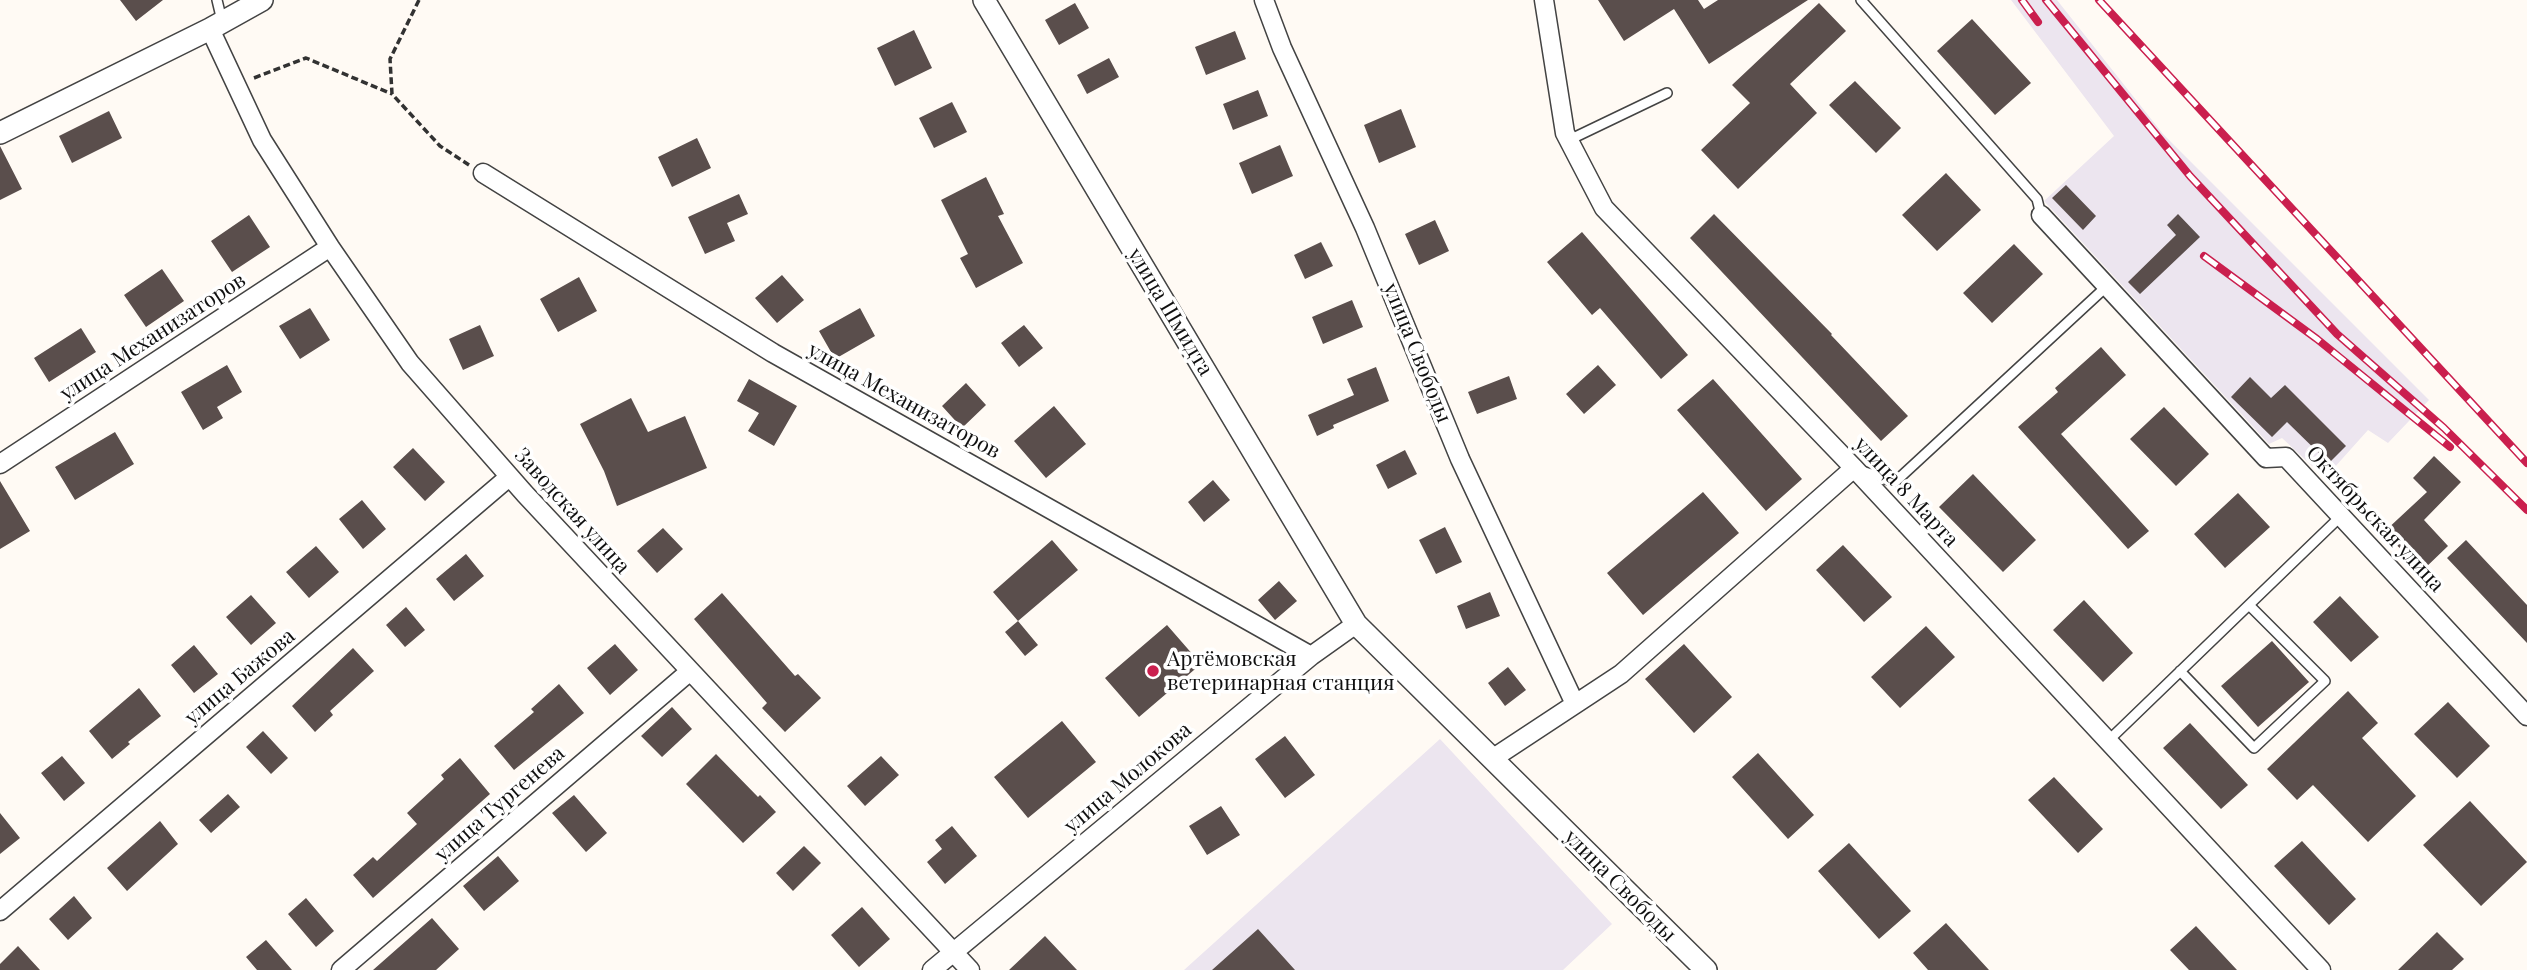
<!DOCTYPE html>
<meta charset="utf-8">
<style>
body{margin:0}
canvas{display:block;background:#fffaf4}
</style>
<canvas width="2527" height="970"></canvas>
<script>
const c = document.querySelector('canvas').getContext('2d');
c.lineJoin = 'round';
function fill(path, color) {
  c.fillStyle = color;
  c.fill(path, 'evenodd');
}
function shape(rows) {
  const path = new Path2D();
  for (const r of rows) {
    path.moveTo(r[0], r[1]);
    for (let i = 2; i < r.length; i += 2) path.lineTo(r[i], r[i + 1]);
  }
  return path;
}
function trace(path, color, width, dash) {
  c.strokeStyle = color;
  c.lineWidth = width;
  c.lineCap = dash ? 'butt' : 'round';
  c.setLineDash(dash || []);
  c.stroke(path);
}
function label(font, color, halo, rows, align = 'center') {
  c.font = font + ' "Playfair Display",serif';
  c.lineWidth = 7;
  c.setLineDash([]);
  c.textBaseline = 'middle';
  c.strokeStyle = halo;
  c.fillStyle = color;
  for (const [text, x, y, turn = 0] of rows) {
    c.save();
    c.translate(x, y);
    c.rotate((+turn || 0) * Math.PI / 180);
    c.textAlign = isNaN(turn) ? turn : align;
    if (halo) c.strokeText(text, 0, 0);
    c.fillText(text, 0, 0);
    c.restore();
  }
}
const industrial = shape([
 [2011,0,2057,0,2163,134,2429,400,2388,443,2368,430,2325,478,2282,438,2269,444,2044,201,2114,136],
 [1440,739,1612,924,1563,970,1184,970]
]);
const building = shape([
 [120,0,163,0,136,21],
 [1598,0,1698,0,1704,9,1718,0,1808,0,1709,64,1674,9,1624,41],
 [1075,3,1089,28,1059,45,1045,20],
 [1819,3,1846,31,1790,84,1817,113,1738,189,1701,150,1750,103,1732,85],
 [1972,19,2031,83,1995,115,1937,51],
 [914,30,932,68,895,86,877,48],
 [1235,31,1246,59,1206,75,1195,47],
 [1109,58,1119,77,1087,94,1077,75],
 [1855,81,1901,128,1876,153,1829,105],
 [1258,90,1268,116,1233,130,1223,104],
 [952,102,967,132,934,148,919,118],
 [1401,109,1416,147,1379,163,1364,125],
 [109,111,122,138,72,163,59,136],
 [697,138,711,168,672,187,658,157],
 [1280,145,1293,176,1252,194,1239,163],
 [0,146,22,189,0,200],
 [1946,173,1981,210,1937,251,1902,215],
 [986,177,1004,214,998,216,1023,263,976,288,960,258,968,254,941,200],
 [2066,185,2096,216,2083,230,2052,198],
 [739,194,748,214,727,223,735,241,705,254,688,217],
 [1714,214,1832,334,1831,335,1908,416,1881,441,1690,238],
 [2178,214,2200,237,2140,294,2128,282,2176,235,2167,225],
 [249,215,270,247,232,272,211,241],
 [1435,220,1449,251,1419,265,1405,234],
 [1582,232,1688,355,1661,379,1600,308,1592,315,1547,262],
 [1321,242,1333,266,1305,279,1294,255],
 [2014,244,2043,274,1992,323,1963,293],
 [162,269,184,301,146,327,124,295],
 [782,275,804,300,777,323,755,298],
 [579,277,597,311,558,332,540,299],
 [1352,300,1363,327,1323,344,1312,317],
 [310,308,330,340,300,359,279,326],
 [860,308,875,336,835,359,819,331],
 [480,325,494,356,463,370,449,339],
 [1024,325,1043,348,1019,367,1001,343],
 [81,328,96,352,49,382,34,358],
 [2101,347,2126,375,2061,434,2149,531,2128,549,2018,427,2058,392,2055,388],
 [227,365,242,392,217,407,223,418,203,430,181,392],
 [1598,365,1616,385,1584,414,1566,394],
 [1376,367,1389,401,1333,425,1334,428,1317,436,1308,415,1354,395,1347,379],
 [1509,376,1517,399,1477,414,1468,392],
 [2250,377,2271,398,2285,385,2346,446,2329,463,2287,422,2272,437,2231,397],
 [749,379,797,406,774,446,748,431,759,413,737,401],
 [1713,379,1802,479,1766,511,1677,410],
 [966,383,986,405,962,428,942,406],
 [631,398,648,432,685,416,707,468,617,506,604,471,580,424],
 [1054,406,1086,444,1046,478,1014,441],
 [2164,407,2209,454,2176,486,2130,439],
 [115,432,134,464,75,500,55,467],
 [413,448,445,482,425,501,393,467],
 [1405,450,1417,474,1388,489,1376,465],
 [2434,456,2461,482,2424,520,2448,546,2422,571,2384,532,2427,492,2413,478],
 [1973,474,2036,540,2003,572,1939,507],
 [1213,480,1230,500,1204,522,1188,502],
 [0,481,30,531,0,549],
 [1703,492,1739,533,1643,615,1607,573],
 [2238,493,2270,527,2225,568,2194,534],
 [362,500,386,529,363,549,339,519],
 [1445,527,1462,562,1436,574,1419,540],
 [663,528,683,549,657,573,637,551],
 [1052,540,1078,570,1018,621,993,592],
 [2466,540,2527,605,2527,643,2447,558],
 [1843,545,1892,597,1864,622,1816,570],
 [316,546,339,572,309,598,286,572],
 [466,554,484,576,454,601,436,579],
 [1279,581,1297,601,1275,620,1258,600],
 [1490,592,1500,616,1466,629,1457,606],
 [722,593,795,676,798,674,821,698,785,732,762,708,767,703,694,619],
 [251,595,276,623,251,645,226,617],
 [2340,596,2379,637,2351,662,2313,622],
 [2084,600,2133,653,2103,682,2053,630],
 [406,607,425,630,405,647,386,625],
 [1018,621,1038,645,1025,656,1005,632],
 [1167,625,1201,664,1139,717,1105,678],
 [1926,626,1955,657,1900,708,1871,677],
 [2272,641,2309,682,2258,727,2221,686],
 [615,644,638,670,610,695,587,668],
 [1684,644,1732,697,1694,733,1645,679],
 [194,645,218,674,194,693,171,665],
 [353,648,374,671,330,711,333,715,315,732,292,706],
 [1508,667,1526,690,1505,706,1488,683],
 [559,684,584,713,514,770,494,746,534,712,531,709],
 [139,688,161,716,128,742,130,744,112,759,89,731],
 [2348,691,2378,723,2362,738,2416,796,2368,842,2313,785,2297,800,2267,769],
 [2448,702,2490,746,2457,778,2414,734],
 [672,707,692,729,662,757,641,736],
 [1062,721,1096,762,1028,818,994,777],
 [2190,723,2248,785,2221,809,2163,748],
 [263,731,288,758,271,774,246,747],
 [1285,736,1315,775,1285,798,1255,759],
 [1758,753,1814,815,1788,839,1732,777],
 [716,754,758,797,760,795,776,812,743,843,686,784],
 [62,756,85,783,64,801,41,773],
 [881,756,899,775,865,806,847,786],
 [460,758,490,794,373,898,353,875,373,857,377,861,417,824,407,813,444,779,441,775],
 [2054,777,2103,829,2078,853,2028,800],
 [228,794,240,807,211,833,199,820],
 [574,795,607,833,586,852,552,813],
 [2470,801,2527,862,2481,906,2423,845],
 [1221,806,1240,835,1207,855,1189,826],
 [0,813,20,838,0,854],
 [160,821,178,844,127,891,107,868],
 [952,826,977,856,945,884,927,862,942,849,935,840],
 [2302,841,2356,899,2329,925,2274,866],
 [1849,843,1911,911,1879,939,1818,871],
 [804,846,821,863,793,891,776,873],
 [498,856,519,881,484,911,463,886],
 [74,896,92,918,68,940,49,919],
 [306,898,334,931,316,947,288,914],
 [862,907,890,939,859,967,831,935],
 [432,918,459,949,436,970,373,970],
 [1946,923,1989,970,1928,970,1913,953],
 [2196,926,2237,970,2189,970,2170,950],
 [1258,929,1295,970,1212,970],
 [2437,932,2464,959,2452,970,2398,970],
 [1045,936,1077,970,1009,970],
 [266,940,292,970,257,970,246,957],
 [18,946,40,970,0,970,0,964]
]);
const path = shape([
 [419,0,390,59,392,94,440,146,469,165],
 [254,78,306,58,392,94]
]);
const service = shape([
 [217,0,222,21],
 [1861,0,2037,199,2041,215],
 [1569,140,1667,93],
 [1862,471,1895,482,2107,286],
 [2180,671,2254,748,2325,681,2249,605],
 [2108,741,2341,516]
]);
const minor = shape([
 [1264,0,1282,48,1365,228,1460,459,1575,704],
 [1544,0,1565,133,1604,208,1854,468,2321,970],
 [210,29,262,140,330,247,410,363,525,494,970,970],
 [483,173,773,353,1311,656],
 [2041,215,2266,458,2286,457,2527,716],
 [0,464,330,247],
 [1492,759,1621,674,1854,468],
 [0,911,509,477],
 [341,970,689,672],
 [932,970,1311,656,1356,624]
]);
const tertiary = shape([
 [984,0,1356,624,1706,970],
 [0,133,210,29,262,0]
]);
const rail = shape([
 [2022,0,2038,22],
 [2046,0,2190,176,2337,334,2444,428,2527,510],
 [2099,0,2527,463],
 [2204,256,2317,339,2450,447]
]);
const markers = [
 [1153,671,7,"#ca1f4e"]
];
const streetNames = [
 ["улица Шмидта",1170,312,59],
 ["улица Механизаторов",153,337,-33],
 ["улица Свободы",1417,353,68],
 ["улица Механизаторов",904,401,29],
 ["улица 8 Марта",1906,492,47],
 ["Заводская улица",572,511,48],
 ["Октябрьская улица",2375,519,47],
 ["улица Бажова",240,677,-40],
 ["улица Молокова",1128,778,-40],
 ["улица Тургенева",500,804,-41],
 ["улица Свободы",1620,886,45]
];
const poiNames = [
 ["Артёмовская",1167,659],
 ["ветеринарная станция",1167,683]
];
fill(industrial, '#ece5ef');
fill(building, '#5a4e4c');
trace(service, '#434343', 12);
trace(minor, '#434343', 21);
trace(tertiary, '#434343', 24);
trace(path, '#323232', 3.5, [7, 3.5]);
trace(service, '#fff', 9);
trace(minor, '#fff', 18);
trace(tertiary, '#fff', 21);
trace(rail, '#ca1f4e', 8);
trace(rail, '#fff', 5, [16]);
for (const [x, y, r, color] of markers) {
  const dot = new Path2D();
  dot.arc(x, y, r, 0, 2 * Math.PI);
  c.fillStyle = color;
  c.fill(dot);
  trace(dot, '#fff', 2.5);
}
label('21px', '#101010', '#fff', streetNames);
label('21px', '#101010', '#fff', poiNames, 'left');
</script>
